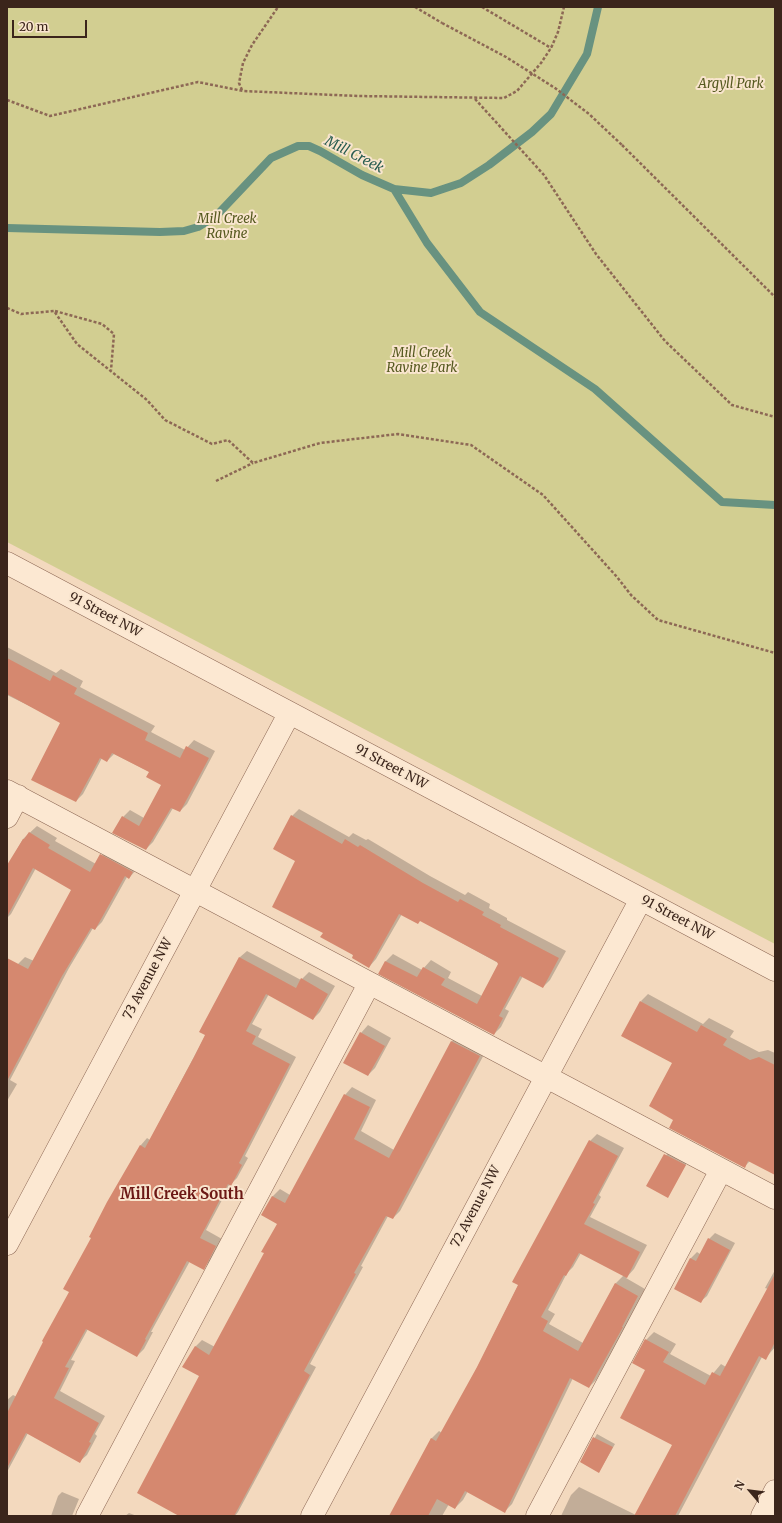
<!DOCTYPE html>
<style>
body{margin:0}
#map{position:relative;width:782px;height:1523px;overflow:hidden;background:#f3d9be;font-family:Merriweather,serif}
canvas{display:block}
.frame{position:absolute;inset:0;border:8px solid #3b251b;pointer-events:none}
.north{position:absolute;left:730px;top:1471px;width:40px;height:40px;-webkit-text-stroke:3px #f9e5ce;paint-order:stroke;rotate:298deg;font-size:11px;font-weight:700;line-height:16px;text-align:center;color:#3b251b}
.north::after{content:'';display:block;margin:auto;width:14px;height:18px;background:#3b251b;clip-path:polygon(50% 0,100% 100%,50% 72%,0 100%)}
.scale{position:absolute;left:12px;top:20px;width:75px;height:18px;box-sizing:border-box;border:2px solid #3b251b;border-top:0;padding-left:5px;font-size:12px;line-height:14px;white-space:nowrap;color:#3b251b;-webkit-text-stroke:3px #f9e5ce;paint-order:stroke}
</style>
<div id="map">
<canvas width="782" height="1523"></canvas>
<div class="frame"></div>
<div class="north">N</div>
<div class="scale">20 m</div>
</div>
<script>
const c = document.querySelector('canvas').getContext('2d');
c.lineJoin = 'round';
function fill(path, color) {
  c.fillStyle = color;
  c.fill(path, 'evenodd');
}
function shape(rows) {
  const path = new Path2D();
  for (const r of rows) {
    path.moveTo(r[0], r[1]);
    for (let i = 2; i < r.length; i += 2) path.lineTo(r[i], r[i + 1]);
  }
  return path;
}
function trace(path, color, width, dash) {
  c.strokeStyle = color;
  c.lineWidth = width;
  c.lineCap = dash ? 'butt' : 'round';
  c.setLineDash(dash || []);
  c.stroke(path);
}
function label(font, color, halo, rows, align = 'center') {
  c.font = font + ' Merriweather,serif';
  c.lineWidth = 4;
  c.setLineDash([]);
  c.textBaseline = 'middle';
  c.strokeStyle = halo;
  c.fillStyle = color;
  for (const [text, x, y, turn = 0] of rows) {
    c.save();
    c.translate(x, y);
    c.rotate((+turn || 0) * Math.PI / 180);
    c.textAlign = isNaN(turn) ? turn : align;
    if (halo) c.strokeText(text, 0, 0);
    c.fillText(text, 0, 0);
    c.restore();
  }
}
const green = shape([
 [7,7,775,7,775,944,7,542]
]);
const shadow = shape([
 [7,647,56,673,61,669,83,681,80,687,155,726,151,732,185,750,194,740,215,751,187,804,180,811,173,808,153,842,146,849,123,817,130,810,144,818,163,785,150,772,114,754,107,761,102,758,83,794,76,801,62,722,7,695],
 [299,809,349,837,353,833,366,840,368,839,430,876,465,895,468,892,490,904,489,908,507,918,507,920,566,951,550,980,543,987,523,976,505,1009,509,1011,501,1027,494,1034,380,973,386,961,393,954,422,970,431,960,451,972,448,978,482,996,500,964,420,920,402,914,376,959,369,967,324,933,296,861,292,816],
 [37,826,57,838,55,841,96,864,108,848,136,870,129,878,127,877,102,922,95,929,93,928,69,968,10,1080,17,1084,7,1101,7,975,25,957,34,961,73,890,36,868,11,914,7,918,7,867,23,839],
 [247,951,301,980,309,972,335,986,320,1012,313,1019,269,994,252,1024,262,1029,258,1037,296,1057,245,1156,248,1158,237,1178,230,1185,206,1230,222,1239,210,1261,203,1268,190,1261,151,1332,153,1332,144,1349,137,1356,88,1329,71,1360,75,1361,60,1391,105,1416,95,1434,97,1436,87,1455,80,1461,28,1433,7,1472,7,1400,13,1395,17,1397,70,1292,141,1145,147,1138,150,1140,206,1034,201,1031,240,957],
 [648,994,703,1024,709,1018,734,1031,730,1037,759,1052,768,1050,775,1053,775,1174,750,1161,744,1167,675,1119,673,1063,641,1001],
 [368,1025,391,1038,375,1068,368,1075,361,1033],
 [459,1034,487,1049,400,1211,393,1218,388,1216,361,1266,363,1267,310,1364,316,1367,238,1512,235,1516,181,1516,200,1376,195,1347,202,1340,215,1347,265,1253,278,1224,272,1197,280,1189,290,1195,345,1095,352,1087,376,1100,361,1131,394,1150,452,1041],
 [597,1134,624,1148,599,1195,601,1197,590,1217,647,1245,634,1269,626,1278,645,1289,617,1343,596,1380,589,1387,573,1378,512,1504,505,1511,468,1491,463,1500,455,1508,449,1504,442,1516,390,1516,431,1439,439,1431,442,1433,477,1368,590,1141],
 [581,1253,624,1275,615,1284,583,1343,549,1324,555,1314,548,1310,567,1273,573,1267],
 [669,1151,688,1161,667,1196,648,1185],
 [715,1233,735,1243,707,1296,700,1302,675,1288,691,1258,697,1252,700,1254,709,1239],
 [775,1270,775,1347,765,1359,762,1357,678,1516,561,1516,571,1495,579,1487,636,1515,674,1445,646,1370,646,1340,654,1332,676,1344,670,1354,711,1376,721,1364,726,1367,768,1289,765,1288],
 [597,1434,615,1444,599,1472,581,1462],
 [62,1492,79,1499,72,1516,51,1516,58,1496],
 [129,1513,137,1516,125,1516]
]);
const stream = shape([
 [394,189,427,243,480,312,595,389,722,502,775,505],
 [7,228,160,232,184,231,198,227,216,216,271,158,298,146,309,146,320,151,362,175,394,189,431,193,461,183,489,165,532,132,551,114,587,54,598,7]
]);
const building = shape([
 [7,658,50,681,53,675,77,688,74,694,148,733,145,740,180,758,186,746,209,758,180,812,171,808,146,850,112,833,122,816,139,826,161,785,146,777,149,772,112,753,107,762,100,758,76,802,31,780,60,723,7,694],
 [291,815,342,844,345,839,358,847,360,845,423,883,458,902,460,899,484,912,482,915,501,925,500,927,559,958,543,988,520,976,499,1016,503,1018,494,1035,378,974,385,961,417,977,423,967,445,979,441,985,477,1004,498,964,497,962,420,921,418,924,399,914,369,968,352,958,353,955,320,937,323,933,272,907,295,861,273,849],
 [29,832,50,845,48,848,90,872,100,854,133,872,129,879,125,876,95,930,91,928,62,976,7,1081,7,958,28,969,71,890,33,868,7,917,7,865,23,839,24,839],
 [239,957,296,988,301,978,328,994,313,1020,266,994,246,1031,256,1036,252,1044,290,1064,239,1163,242,1165,231,1186,228,1184,200,1238,216,1246,204,1270,187,1261,145,1339,146,1340,137,1357,86,1329,65,1367,69,1368,54,1398,99,1423,89,1442,91,1443,80,1463,26,1433,7,1468,7,1413,43,1342,42,1341,69,1292,63,1289,91,1238,89,1237,107,1202,140,1145,145,1148,194,1057,205,1035,199,1032],
 [640,1001,697,1032,701,1025,727,1039,723,1045,750,1060,759,1057,775,1065,775,1175,748,1161,745,1168,669,1128,673,1120,649,1106,672,1063,621,1036],
 [360,1032,385,1046,368,1076,343,1063],
 [451,1041,480,1056,393,1219,386,1216,354,1273,356,1274,304,1371,310,1375,234,1516,179,1516,137,1493,199,1376,182,1367,195,1346,209,1355,264,1253,261,1252,277,1224,261,1215,272,1196,285,1203,344,1094,370,1107,354,1139,389,1158],
 [589,1140,618,1156,593,1203,595,1204,584,1224,640,1252,627,1278,579,1253,566,1276,564,1275,541,1317,548,1321,543,1331,578,1351,615,1283,638,1296,622,1327,623,1327,589,1388,570,1378,505,1513,465,1491,455,1509,437,1499,428,1516,389,1516,431,1438,436,1441,477,1367,518,1285,512,1282],
 [664,1154,686,1165,668,1198,646,1186],
 [708,1238,730,1250,701,1303,674,1289,690,1258,696,1261],
 [775,1274,775,1342,766,1360,759,1356,675,1516,634,1516,672,1445,620,1418,645,1370,632,1363,645,1339,669,1352,663,1362,705,1385,712,1372,720,1376],
 [593,1437,613,1447,599,1473,580,1462]
]);
const path = shape([
 [415,7,442,23],
 [482,7,551,48],
 [242,90,239,83,243,63,252,45,278,7],
 [475,99,544,175,596,254,665,341,732,405,775,417],
 [7,100,50,116,198,82,243,91,358,96,504,98,517,91,541,63,551,48,558,32,564,7],
 [622,145,775,297],
 [7,308,21,314,54,311,77,344,147,400,165,420,212,444,228,440,253,463,320,443,398,434,471,445,543,495,617,577,631,595,658,620,775,653],
 [55,311,102,324,114,334,111,370],
 [216,481,253,463]
]);
const minor = shape([
 [7,563,775,970],
 [7,791,775,1198],
 [7,817,18,796],
 [7,1244,289,714],
 [87,1516,369,984],
 [312,1516,641,899],
 [537,1516,721,1170],
 [762,1516,775,1491]
]);
const pathBridge = shape([
 [442,23,506,57,555,88,589,114,622,145]
]);
const parkNames = [
 ["Argyll Park",731,84],
 ["Mill Creek",227,219],
 ["Ravine",227,234],
 ["Mill Creek",422,353],
 ["Ravine Park",422,368]
];
const streetNames = [
 ["91 Street NW",105,615,28],
 ["91 Street NW",391,767,28],
 ["91 Street NW",677,918,28],
 ["73 Avenue NW",148,979,-62],
 ["72 Avenue NW",476,1207,-62]
];
const waterNames = [
 ["Mill Creek",354,155,27]
];
const quarterNames = [
 ["Mill Creek South",182,1195]
];
fill(green, '#d2ce91');
fill(shadow, '#0003');
trace(stream, '#689280', 8);
fill(building, '#d5886f');
trace(minor, '#8d6855', 23);
trace(path, '#8d6855', 2.5, [3, 2]);
trace(minor, '#fce8d2', 22);
trace(pathBridge, '#8d6855', 2.5, [3, 2]);
label('italic 13px', '#55591f', '#f9e5ce', parkNames);
label('13px', '#3b251b', '#f9e5ce', streetNames);
label('italic 14px', '#285c50', '#f9e5ce', waterNames);
label('bold 15px', '#6c1815', '#f9e5ce', quarterNames);
</script>
